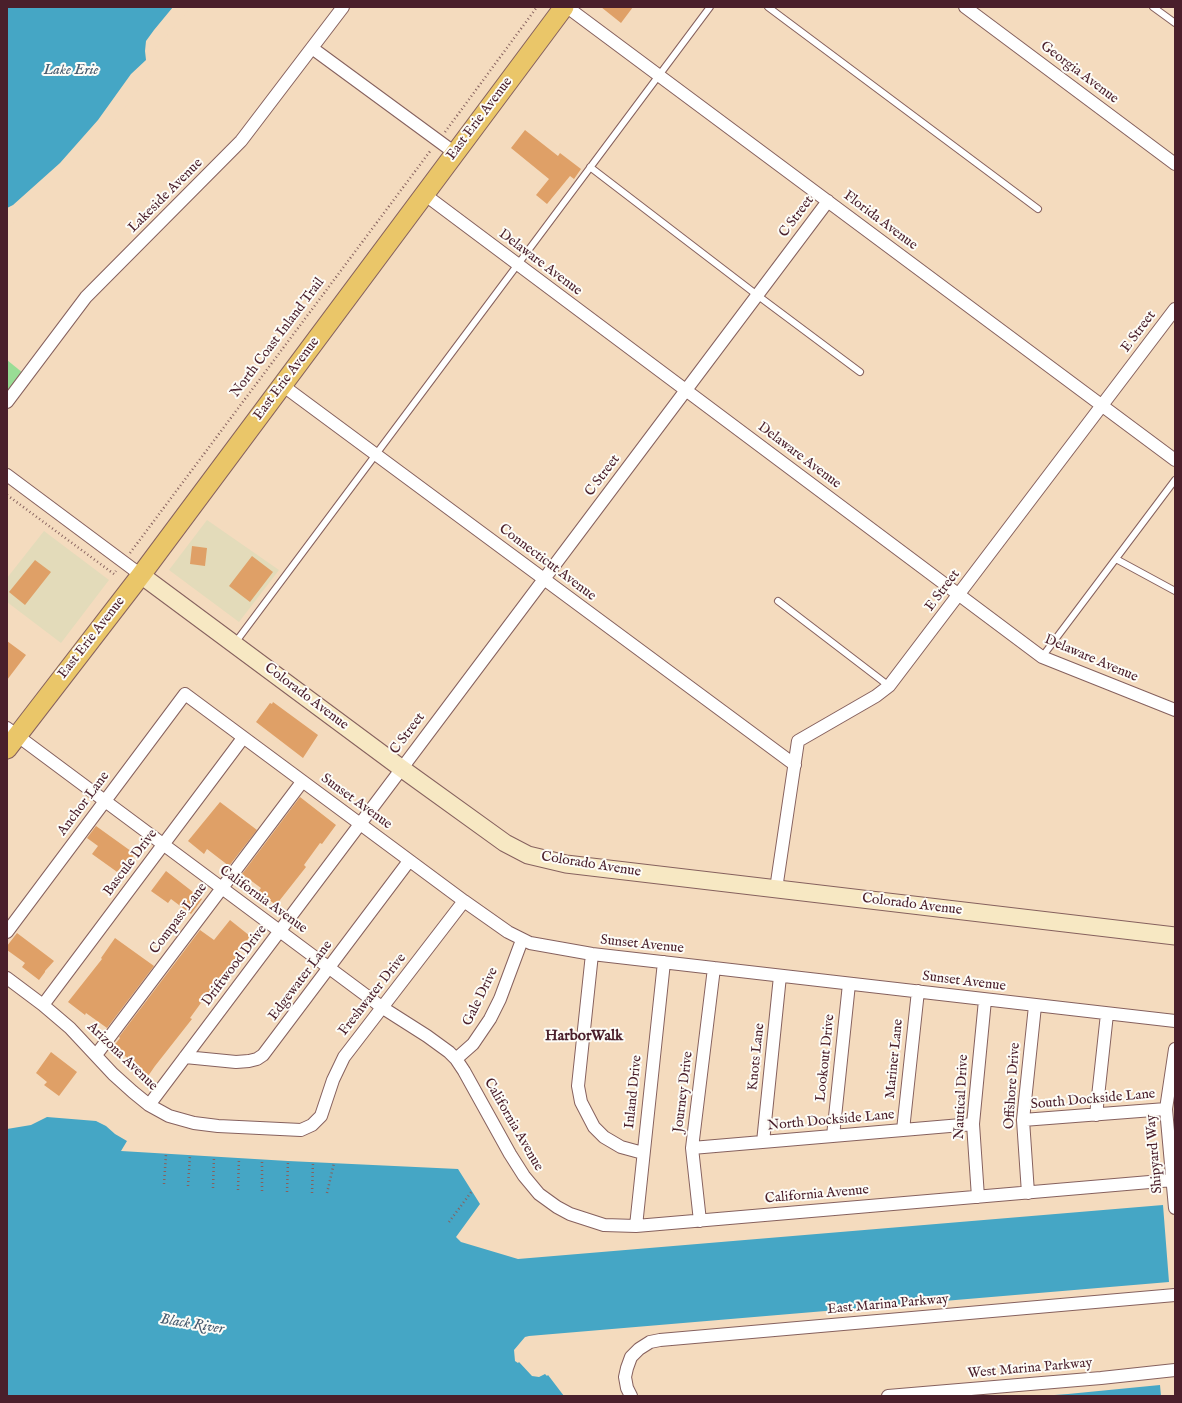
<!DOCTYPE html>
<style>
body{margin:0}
#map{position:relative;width:1182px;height:1403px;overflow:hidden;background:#f4dbbe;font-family:"IM FELL English",serif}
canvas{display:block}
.frame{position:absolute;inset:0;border:8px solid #4a1f2b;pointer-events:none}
</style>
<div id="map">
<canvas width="1182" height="1403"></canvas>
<div class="frame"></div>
</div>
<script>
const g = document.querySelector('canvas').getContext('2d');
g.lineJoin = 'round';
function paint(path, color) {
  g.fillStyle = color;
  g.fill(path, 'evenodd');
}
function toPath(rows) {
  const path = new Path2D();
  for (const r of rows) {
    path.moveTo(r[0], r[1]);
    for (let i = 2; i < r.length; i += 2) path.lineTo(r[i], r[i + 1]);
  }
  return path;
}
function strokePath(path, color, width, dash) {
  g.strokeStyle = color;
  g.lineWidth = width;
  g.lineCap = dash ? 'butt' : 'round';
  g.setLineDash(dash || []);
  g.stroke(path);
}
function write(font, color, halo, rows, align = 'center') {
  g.font = font + ' "IM FELL English",serif';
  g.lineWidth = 4;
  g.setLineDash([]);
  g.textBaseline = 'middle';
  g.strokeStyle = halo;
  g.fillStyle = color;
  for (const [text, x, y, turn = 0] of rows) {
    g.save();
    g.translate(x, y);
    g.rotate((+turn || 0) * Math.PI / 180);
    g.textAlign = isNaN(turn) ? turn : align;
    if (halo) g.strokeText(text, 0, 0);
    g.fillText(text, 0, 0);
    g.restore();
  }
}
const built = toPath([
 [207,520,279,570,239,622,169,570],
 [44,531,109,580,61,643,7,602,7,578]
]);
const green = toPath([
 [7,360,23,373,7,395]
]);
const water = toPath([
 [7,7,190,7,153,48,156,59,21,207,7,227],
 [47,1117,96,1121,106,1126,115,1134,127,1141,121,1151,288,1161,458,1169,480,1204,456,1237,461,1242,518,1259,1163,1205,1169,1282,529,1336,525,1337,514,1350,515,1361,518,1363,519,1362,532,1376,539,1377,545,1374,547,1376,548,1375,564,1396,7,1396,7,1129,31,1125],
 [1160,1385,1161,1396,1041,1396,1068,1394]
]);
const pier = toPath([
 [173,7,192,7,155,49,158,60,121,114,82,155,44,187,23,208,23,214,7,229,7,208,13,205,60,163,98,120,131,74,146,60,145,51,146,41,154,30]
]);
const building = toPath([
 [601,7,633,7,621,23],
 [525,130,558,156,560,153,581,169,574,179,570,176,547,204,536,195,549,179,511,148],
 [192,546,207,548,205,566,190,564],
 [252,556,273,572,250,602,229,586],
 [35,560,51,572,25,605,9,592],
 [7,641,26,655,7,680],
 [273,702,318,735,303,758,256,722,270,703,272,704],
 [300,797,336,825,322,844,320,843,304,865,306,867,276,905,258,892,261,888,242,874],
 [220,802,257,830,229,866,207,849,204,854,188,841],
 [96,826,135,854,120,874,92,854,98,846,87,838],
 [166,871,202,899,191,914,171,899,168,903,151,891],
 [230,920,250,936,225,974,208,997,206,996,190,1018,192,1019,155,1066,146,1079,130,1066,133,1062,113,1047,120,1038,119,1037,200,930,214,940],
 [17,933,54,961,45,971,45,972,39,980,22,967,25,963,7,950,7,946],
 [115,938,154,966,107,1028,86,1013,85,1015,68,1002,102,959,101,958],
 [51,1052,77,1072,59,1096,44,1085,47,1082,36,1073]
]);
const path = toPath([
 [445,132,537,7],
 [7,495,114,574,116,571],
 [130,553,431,150],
 [164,1184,166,1154],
 [188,1186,190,1155],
 [213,1188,214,1157],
 [238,1190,239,1158],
 [262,1191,262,1159],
 [287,1192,288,1161],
 [312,1193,313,1162],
 [327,1193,334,1163],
 [449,1222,472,1191]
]);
const lane = toPath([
 [768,7,1038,209],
 [1153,7,1175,23],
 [590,167,757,295,860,372],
 [1116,559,1175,591],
 [778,601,889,686],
 [235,643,710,7],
 [1042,657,1175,480]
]);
const street = toPath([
 [567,7,1175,460],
 [965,7,1175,164],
 [312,48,455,153],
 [424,194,1042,657,1175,710],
 [282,385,795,765],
 [7,402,86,297,241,141,343,7],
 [7,475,141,575],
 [7,728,383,1008,427,1036,449,1052,456,1059,464,1071,510,1154,524,1176,539,1194,557,1207,570,1214,604,1225,636,1226,1173,1180],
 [776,889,798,741,876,696,889,686,1175,309],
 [7,932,185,694,464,901,508,932,530,943,592,954,1175,1021],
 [592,954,578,1086,581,1102,594,1127,604,1137,621,1147,643,1153],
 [7,978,43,1005,70,1028,113,1074,133,1092,149,1105,169,1116,194,1123,218,1126,301,1130,312,1125,321,1116,333,1080,344,1057,464,901],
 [43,1005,243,738],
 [1175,1049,1166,1109,1175,1208],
 [96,1055,302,782],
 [185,1057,236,1062,249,1061,257,1059,263,1055,409,861],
 [456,1059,473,1044,490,1019,500,999,522,940],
 [149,1105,828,201],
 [1096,1115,1107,1014],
 [1023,1120,1166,1109],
 [903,1130,918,991],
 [833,1136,849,984],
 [763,1142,780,976],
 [692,1148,973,1124],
 [1028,1193,1023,1120,1035,1006],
 [978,1197,973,1124,985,1000],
 [700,1221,692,1148,714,968],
 [636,1226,664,962],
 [631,1396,627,1388,625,1377,627,1368,631,1357,639,1349,650,1342,660,1340,1175,1295],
 [888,1396,1101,1378,1175,1370]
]);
const secondary = toPath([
 [141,575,401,768,505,843,528,855,566,864,1175,936]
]);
const primary = toPath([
 [7,749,141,575,564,7]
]);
const streetNames = [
 ["Georgia Avenue",1079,73,37],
 ["East Erie Avenue",480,119,-53],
 ["Lakeside Avenue",166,196,-45],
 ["C Street",797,217,-53],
 ["Florida Avenue",880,221,37],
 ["Delaware Avenue",540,263,37],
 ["E Street",1139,332,-53],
 ["North Coast Inland Trail",278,338,-53],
 ["East Erie Avenue",287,379,-53],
 ["Delaware Avenue",799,456,37],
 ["C Street",603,476,-53],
 ["Connecticut Avenue",547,563,37],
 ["E Street",943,591,-53],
 ["East Erie Avenue",92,638,-52],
 ["Delaware Avenue",1091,659,23],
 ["Colorado Avenue",306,697,37],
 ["C Street",408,734,-53],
 ["Sunset Avenue",356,802,36],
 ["Anchor Lane",84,804,-53],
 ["Bascule Drive",131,863,-53],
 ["Colorado Avenue",591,865,9],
 ["California Avenue",263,900,36],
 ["Colorado Avenue",912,905,7],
 ["Compass Lane",179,919,-53],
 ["Sunset Avenue",642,945,6],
 ["Driftwood Drive",235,966,-53],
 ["Edgewater Lane",301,981,-53],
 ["Sunset Avenue",964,982,7],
 ["Freshwater Drive",373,995,-52],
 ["Gale Drive",481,997,-64],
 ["Arizona Avenue",122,1057,44],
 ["Knots Lane",757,1057,-84],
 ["Lookout Drive",826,1058,-84],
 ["Mariner Lane",895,1059,-84],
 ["Offshore Drive",1013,1086,-86],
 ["Inland Drive",634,1092,-84],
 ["Journey Drive",684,1092,-83],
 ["Nautical Drive",962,1097,-87],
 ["South Dockside Lane",1093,1100,-5],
 ["North Dockside Lane",831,1121,-5],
 ["California Avenue",513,1125,60],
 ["Shipyard Way",1155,1154,-95],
 ["California Avenue",817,1195,-5],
 ["East Marina Parkway",888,1305,-5],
 ["West Marina Parkway",1030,1369,-5]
];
const waterNames = [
 ["Lake Erie",71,71],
 ["Black River",192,1325,9]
];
const neighbourhoodNames = [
 ["HarborWalk",584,1037]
];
paint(built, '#e3dbba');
paint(green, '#99dd95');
paint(water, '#45a6c5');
paint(pier, '#f4dbbe');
paint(building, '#dfa067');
strokePath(lane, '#86615e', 8);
strokePath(street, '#86615e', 14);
strokePath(secondary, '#86615e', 19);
strokePath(primary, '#86615e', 21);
strokePath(path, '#86615e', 2.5, [1, 3]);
strokePath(lane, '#fff', 6);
strokePath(street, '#fff', 12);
strokePath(secondary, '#f7e8c3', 17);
strokePath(primary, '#eac669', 19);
write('14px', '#4a1f2b', '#fdfcf7', streetNames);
write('italic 15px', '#485c70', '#fdfcf7', waterNames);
write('bold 15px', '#4a1f2b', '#fdfcf7', neighbourhoodNames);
</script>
